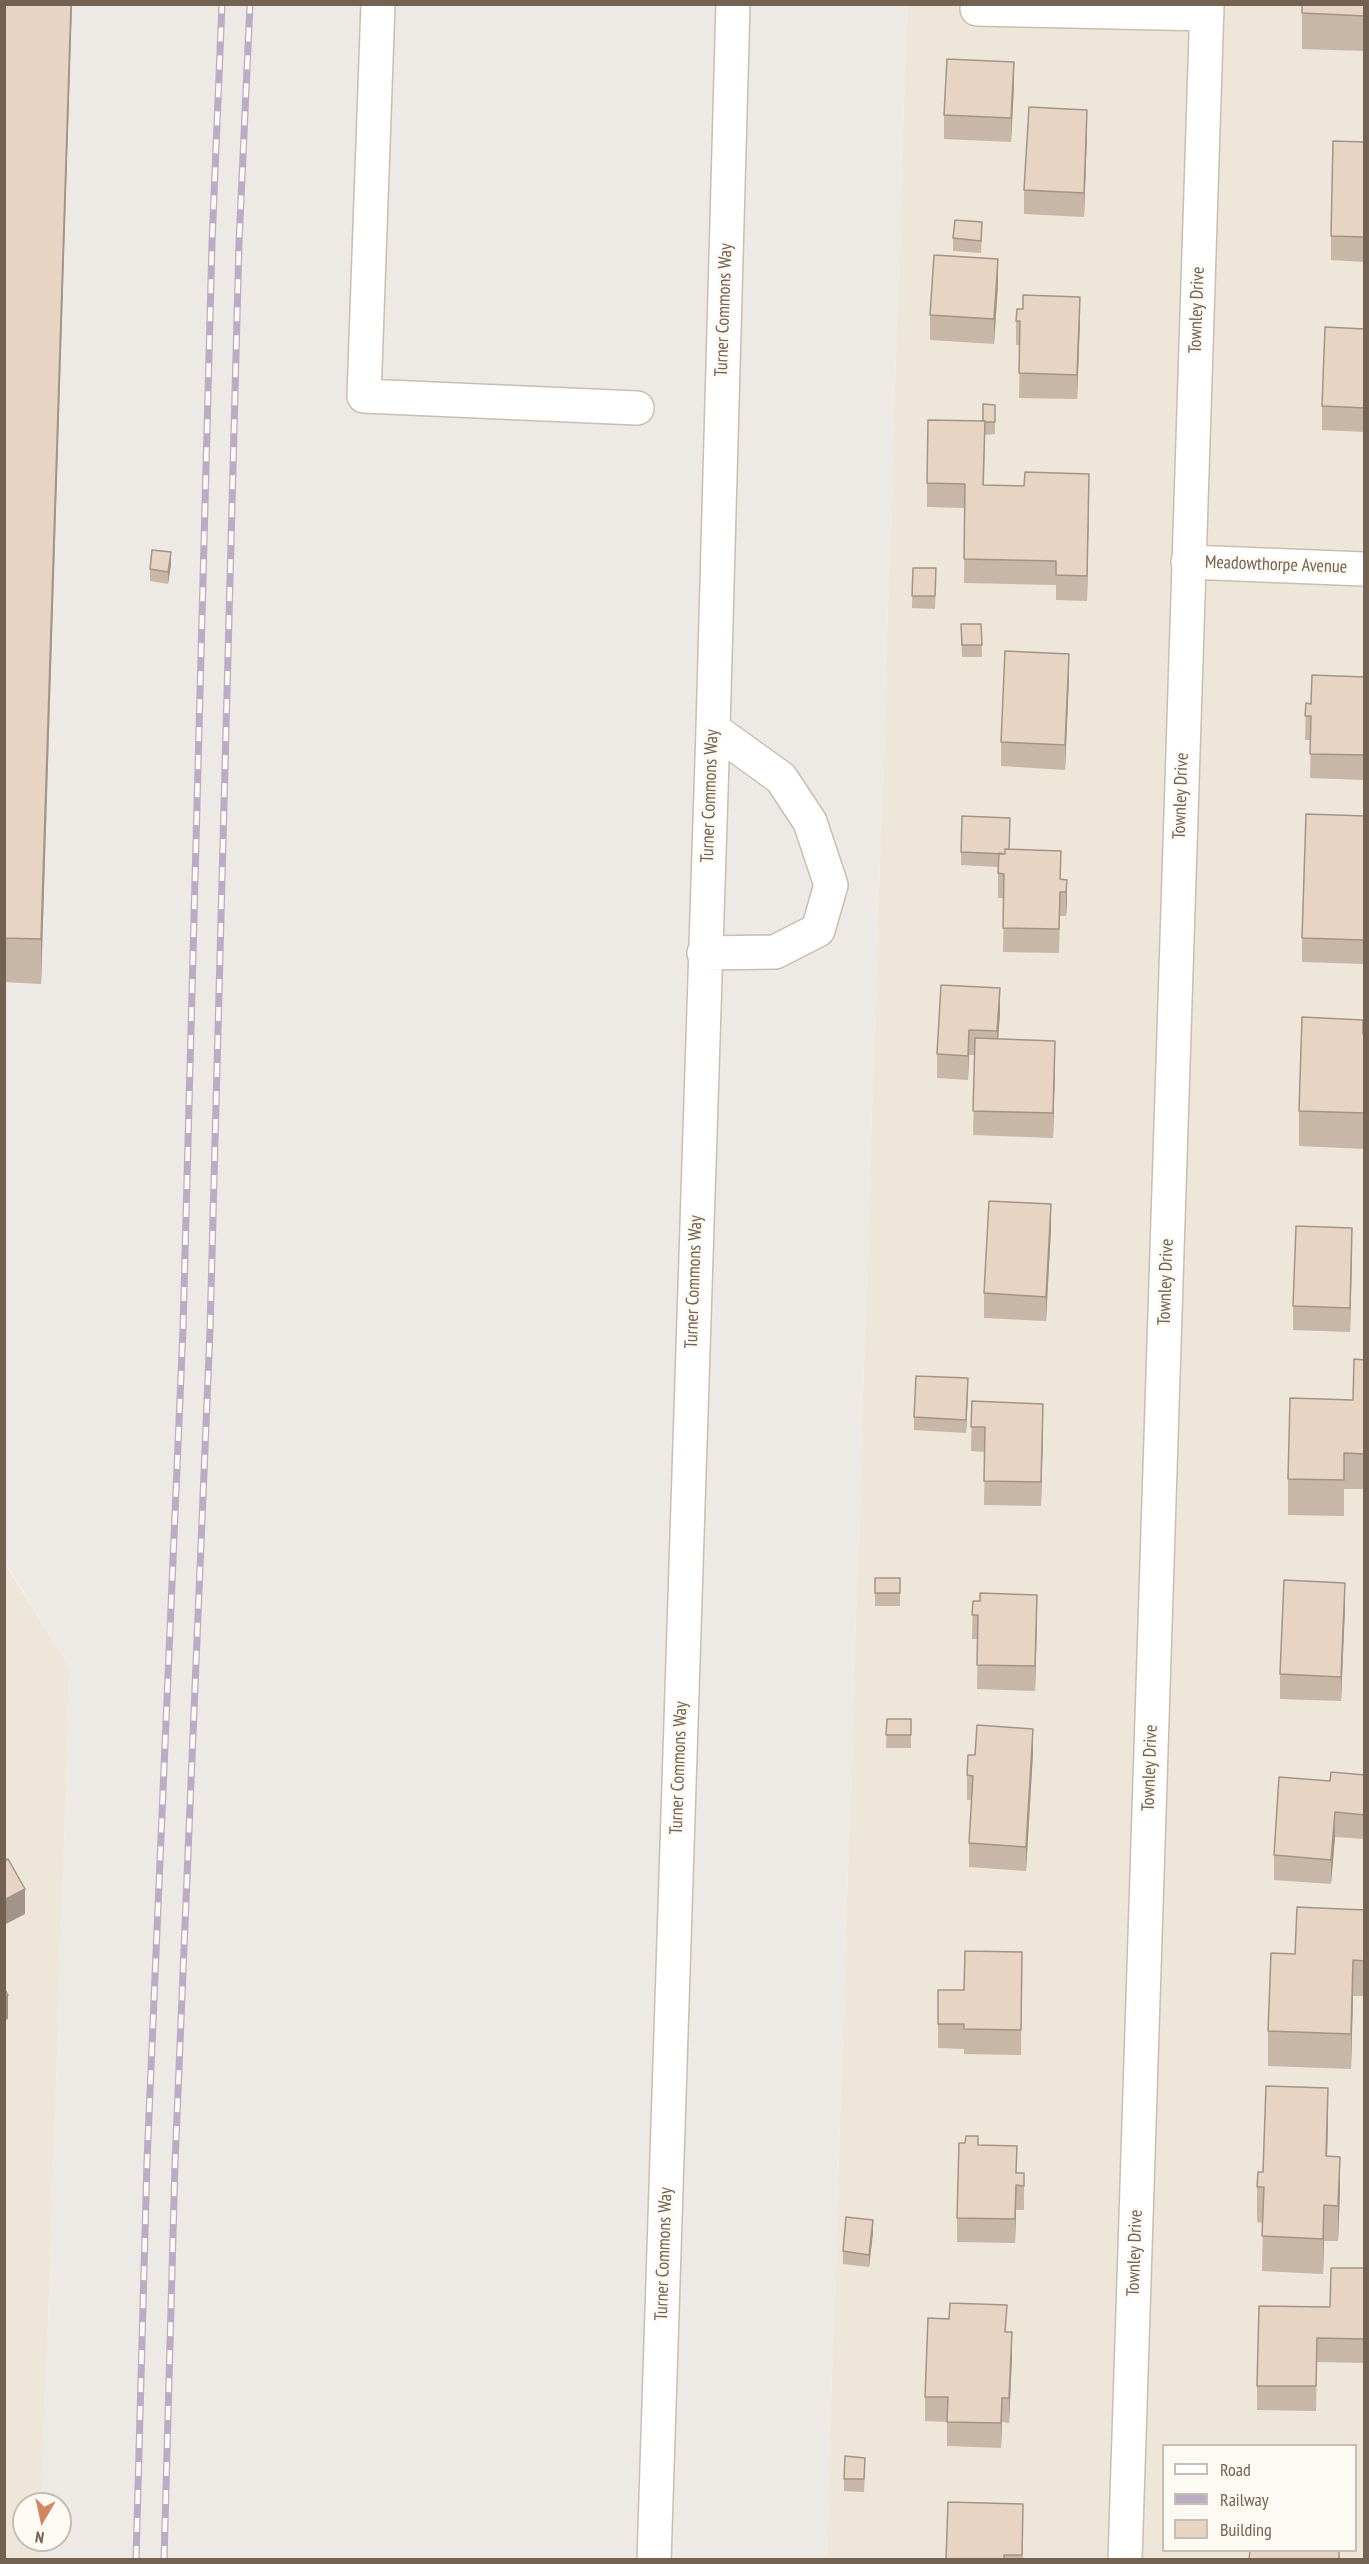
<!DOCTYPE html>
<style>
body{margin:0}
#map{position:relative;width:1369px;height:2564px;overflow:hidden;background:#fbf6ec;font-family:"PT Sans Narrow",sans-serif}
canvas{display:block}
.frame{position:absolute;inset:0;border:6px solid #736152;pointer-events:none}
.legend{position:absolute;left:1162px;top:2444px;width:195px;height:108px;box-sizing:border-box;background:#fdfaf3;border:2px solid #c6bdb3;margin:0;padding:8px 10px;list-style:none;font-size:18px;color:#736152}
.legend li{display:flex;align-items:center;gap:12px;height:30px}
.legend b{width:30px;border:2px solid #c6bdb3}
.north{position:absolute;left:12px;top:2492px;width:60px;height:60px;box-sizing:border-box;background:#fdfaf3;border:2px solid #c6bdb3;border-radius:50%;rotate:189deg;font-size:16px;font-weight:700;line-height:24px;text-align:center;color:#736152}
.north::after{content:'';display:block;margin:auto;width:21px;height:27px;background:#d58561;clip-path:polygon(50% 0,100% 100%,50% 72%,0 100%)}
</style>
<div id="map">
<canvas width="1369" height="2564"></canvas>
<div class="frame"></div>
<ul class="legend">
<li><b style="height:8px;background:#fff"></b>Road</li>
<li><b style="height:8px;background:#bbabc4"></b>Railway</li>
<li><b style="height:16px;background:#e8d4c2"></b>Building</li>
</ul>
<div class="north">N</div>
</div>
<script>
const g = document.querySelector('canvas').getContext('2d');
g.lineJoin = 'round';
function paint(path, color) {
  g.fillStyle = color;
  g.fill(path, 'evenodd');
}
function toPath(rows) {
  const path = new Path2D();
  for (const r of rows) {
    path.moveTo(r[0], r[1]);
    for (let i = 2; i < r.length; i += 2) path.lineTo(r[i], r[i + 1]);
  }
  return path;
}
function strokePath(path, color, width, dash) {
  g.strokeStyle = color;
  g.lineWidth = width;
  g.lineCap = dash ? 'butt' : 'round';
  g.setLineDash(dash || []);
  g.stroke(path);
}
function write(font, color, halo, rows, align = 'center') {
  g.font = font + ' "PT Sans Narrow",sans-serif';
  g.lineWidth = 5;
  g.setLineDash([]);
  g.textBaseline = 'middle';
  g.strokeStyle = halo;
  g.fillStyle = color;
  for (const [text, x, y, turn = 0] of rows) {
    g.save();
    g.translate(x, y);
    g.rotate((+turn || 0) * Math.PI / 180);
    g.textAlign = isNaN(turn) ? turn : align;
    if (halo) g.strokeText(text, 0, 0);
    g.fillText(text, 0, 0);
    g.restore();
  }
}
const residential = toPath([
 [907,5,1364,5,1364,2559,826,2560],
 [1164,2446,1356,2446,1356,2550,1164,2550],
 [4,1562,70,1668,42,2504,24,2504,24,2540,40,2540,40,2560,4,2559]
]);
const industrial = toPath([
 [5,5,907,5,826,2559,40,2559,40,2540,60,2540,60,2504,42,2504,70,1668,5,1562]
]);
const minor = toPath([
 [378,4,364,396,637,408],
 [977,9,1207,14],
 [1188,562,1364,569],
 [704,953,775,952,818,930,831,885,810,822,781,778,713,729],
 [654,2560,713,729,733,4],
 [1125,2560,1207,4]
]);
const rail = toPath([
 [136,2560,147,2161,183,1329,212,243,222,4],
 [164,2560,175,2163,210,1330,239,243,250,4]
]);
const wall = toPath([
 [4,4,72,4,41,984,4,982],
 [1365,4,1365,51,1302,49,1302,13],
 [1014,86,1011,142,944,139,944,115],
 [1087,134,1084,217,1024,214,1024,190],
 [1365,142,1365,262,1331,260,1331,236],
 [982,235,981,253,953,251,953,238],
 [998,284,994,344,930,340,930,315],
 [1016,321,1080,321,1077,399,1019,398,1020,345,1016,345],
 [1365,329,1365,432,1322,430,1322,406],
 [995,405,995,434,985,435,984,485,1089,498,1087,601,1056,600,1056,585,964,583,965,508,927,507,927,483,983,421],
 [171,564,168,584,150,581,150,569],
 [913,568,936,581,935,609,912,608],
 [961,624,981,624,982,657,962,657],
 [1365,677,1365,780,1310,778,1311,740,1305,740,1306,703,1311,704],
 [1069,678,1065,770,1001,766,1001,742],
 [1365,816,1364,964,1302,962,1302,938],
 [1010,849,1061,879,1067,880,1066,916,1060,916,1059,953,1003,952,1004,898,998,898,998,867,961,865,961,852],
 [941,985,1000,1013,998,1039,1055,1065,1053,1138,973,1135,975,1055,969,1055,968,1080,937,1078,937,1054],
 [1363,1034,1365,1034,1365,1149,1299,1146,1299,1111],
 [1051,1229,1046,1321,984,1318,984,1293],
 [1352,1252,1350,1332,1293,1330,1293,1306],
 [1365,1360,1365,1489,1344,1489,1344,1516,1288,1515,1288,1479,1353,1400],
 [968,1391,966,1433,914,1430,914,1417],
 [972,1401,1043,1428,1041,1506,984,1505,985,1452,971,1451],
 [875,1578,900,1578,900,1606,875,1606],
 [973,1601,1037,1619,1035,1691,977,1689,978,1639,972,1639],
 [1345,1607,1341,1701,1280,1699,1280,1674],
 [887,1719,911,1719,911,1748,886,1748],
 [1033,1753,1026,1871,969,1867,969,1843,972,1800,967,1800,967,1775],
 [1365,1775,1365,1839,1335,1837,1331,1884,1274,1880,1274,1855,1330,1781],
 [1365,1910,1365,1996,1353,1996,1351,2069,1268,2066,1268,2031,1295,1954],
 [1022,1952,1021,2055,964,2054,964,2049,938,2048,938,1990,964,1990],
 [1328,2123,1327,2156,1340,2192,1338,2241,1324,2241,1323,2274,1262,2271,1263,2223,1257,2222,1257,2187,1263,2172],
 [978,2145,1017,2173,1024,2173,1024,2210,1016,2210,1015,2243,957,2242,957,2218],
 [873,2233,869,2267,843,2264,843,2251],
 [1365,2268,1365,2363,1317,2362,1316,2411,1257,2410,1257,2386],
 [1006,2332,1012,2357,1009,2423,1002,2422,1001,2448,947,2446,947,2422,925,2421,925,2397],
 [865,2470,864,2492,844,2491,844,2479],
 [1023,2528,1023,2559,946,2559]
]);
const shadedWall = toPath([
 [71,4,72,4,41,984,41,939],
 [1014,62,1014,86,1011,142,1011,118],
 [1087,110,1087,134,1084,217,1084,193],
 [998,259,998,284,994,344,994,319],
 [1080,297,1080,321,1077,399,1077,375],
 [1089,474,1089,498,1087,601,1087,576],
 [171,552,171,564,168,584,168,572],
 [1069,654,1069,678,1065,770,1065,745],
 [1067,880,1067,904,1066,916,1066,892],
 [1000,988,1000,1013,997,1056,997,1031],
 [969,1030,969,1055,968,1080,968,1056],
 [1055,1041,1055,1065,1053,1138,1053,1113],
 [1051,1204,1051,1229,1046,1321,1046,1297],
 [1352,1228,1352,1252,1350,1332,1350,1308],
 [968,1378,968,1391,966,1433,966,1420],
 [1043,1404,1043,1428,1041,1506,1041,1482],
 [1345,1583,1345,1607,1341,1701,1341,1677],
 [1037,1595,1037,1619,1035,1691,1035,1666],
 [1033,1729,1033,1753,1026,1871,1026,1847],
 [1335,1812,1335,1837,1331,1884,1331,1860],
 [25,1889,25,1914,4,1925,4,1900],
 [1353,1960,1353,1996,1351,2069,1351,2034],
 [8,1995,8,2019,4,2021,4,1996],
 [1328,2088,1328,2123,1326,2191,1326,2156],
 [1340,2157,1340,2192,1338,2241,1338,2206],
 [1016,2185,1016,2210,1015,2243,1015,2219],
 [1324,2205,1324,2241,1323,2274,1323,2239],
 [873,2220,873,2233,869,2267,869,2255],
 [1012,2332,1012,2357,1009,2423,1009,2398],
 [1002,2398,1002,2422,1001,2448,1001,2423]
]);
const building = toPath([
 [4,4,71,4,41,939,4,938,4,4],
 [1302,4,1365,4,1365,16,1302,13,1302,4],
 [947,59,1014,62,1011,118,944,115,947,59],
 [1029,107,1087,110,1084,193,1024,190,1029,107],
 [1333,141,1365,142,1365,237,1331,236,1333,141],
 [955,220,982,222,981,241,953,238,955,220],
 [934,255,998,259,994,319,930,315,934,255],
 [1023,295,1080,297,1077,375,1019,373,1020,321,1016,321,1017,309,1023,309,1023,295],
 [1325,327,1365,329,1365,408,1322,406,1325,327],
 [983,404,995,405,995,422,985,422,985,421,983,421,983,404],
 [928,420,985,421,983,485,1024,486,1025,472,1089,474,1087,576,1056,575,1056,561,964,559,965,484,927,483,928,420],
 [152,550,171,552,168,572,150,569,152,550],
 [913,568,936,568,935,596,912,596,913,568],
 [961,624,981,624,982,645,962,645,961,624],
 [1005,651,1069,654,1065,745,1001,742,1005,651],
 [1312,675,1365,677,1365,755,1310,754,1311,716,1305,716,1306,703,1311,704,1312,675],
 [1306,814,1365,816,1364,940,1302,938,1306,814],
 [962,816,1010,818,1009,849,1005,849,1005,854,961,852,962,816],
 [1005,849,1061,851,1060,879,1067,880,1066,892,1060,892,1059,929,1003,928,1004,874,998,873,999,853,1005,854,1005,849],
 [941,985,1000,988,997,1031,969,1030,968,1056,937,1054,941,985],
 [1302,1017,1363,1020,1363,1034,1365,1034,1365,1113,1299,1111,1302,1017],
 [975,1038,1055,1041,1053,1113,973,1111,975,1038],
 [989,1201,1051,1204,1046,1297,984,1293,989,1201],
 [1296,1226,1352,1228,1350,1308,1293,1306,1296,1226],
 [1354,1359,1365,1360,1365,1454,1344,1453,1344,1480,1288,1479,1290,1398,1353,1400,1354,1359],
 [916,1376,968,1378,966,1420,914,1417,916,1376],
 [972,1401,1043,1404,1041,1482,984,1481,985,1427,971,1427,972,1401],
 [875,1578,900,1578,900,1593,875,1593,875,1578],
 [1284,1580,1345,1583,1341,1677,1280,1674,1284,1580],
 [980,1593,1037,1595,1035,1666,977,1665,978,1615,972,1615,973,1601,980,1601,980,1593],
 [887,1719,911,1719,911,1735,886,1735,887,1719],
 [977,1725,1033,1729,1026,1847,969,1843,973,1776,967,1775,968,1755,975,1755,977,1725],
 [1331,1772,1365,1775,1365,1815,1335,1812,1331,1860,1274,1855,1279,1777,1330,1781,1331,1772],
 [8,1859,25,1889,4,1900,4,1861,8,1859],
 [1297,1907,1365,1910,1365,1961,1353,1960,1351,2034,1268,2031,1271,1953,1295,1954,1297,1907],
 [965,1951,1022,1952,1021,2030,964,2029,964,2024,938,2024,938,1990,964,1990,965,1951],
 [4,1988,8,1995,4,1996,4,1988],
 [1266,2086,1328,2088,1326,2156,1340,2157,1338,2206,1324,2205,1323,2239,1262,2236,1264,2187,1257,2187,1258,2172,1263,2172,1266,2086],
 [966,2136,978,2136,978,2145,1017,2146,1016,2173,1024,2173,1024,2186,1016,2185,1015,2219,957,2218,959,2143,965,2143,966,2136],
 [846,2217,873,2220,869,2255,843,2251,846,2217],
 [1331,2268,1365,2268,1365,2339,1317,2338,1316,2386,1257,2386,1259,2306,1330,2307,1331,2268],
 [950,2303,1007,2305,1005,2332,1012,2332,1009,2398,1002,2398,1001,2423,947,2422,948,2397,925,2397,928,2318,949,2319,950,2303],
 [845,2456,865,2458,864,2479,844,2479,845,2456],
 [948,2502,1023,2504,1022,2555,1004,2555,1004,2559,946,2559,948,2502],
 [1250,2550,1339,2550,1339,2559,1249,2559,1250,2550]
]);
const streetNames = [
 ["Turner Commons Way",724,310,-88],
 ["Townley Drive",1197,310,-88],
 ["Meadowthorpe Avenue",1276,565,2],
 ["Turner Commons Way",710,796,-88],
 ["Townley Drive",1181,796,-88],
 ["Turner Commons Way",694,1282,-88],
 ["Townley Drive",1166,1282,-88],
 ["Turner Commons Way",679,1768,-88],
 ["Townley Drive",1150,1768,-88],
 ["Townley Drive",1135,2253,-88],
 ["Turner Commons Way",664,2254,-88]
];
paint(residential, '#eee6d9');
paint(industrial, '#ede9e4');
strokePath(minor, '#c9beb0', 36);
strokePath(minor, '#fff', 33);
strokePath(rail, '#bbabc4', 7);
strokePath(rail, '#fdfaf3', 4.5, [14]);
paint(wall, '#c8b6a7');
paint(shadedWall, '#a29488');
paint(building, '#e8d4c2');
strokePath(building, '#a29488', 1.5);
write('18px', '#736152', '#fdfaf3', streetNames);
</script>
